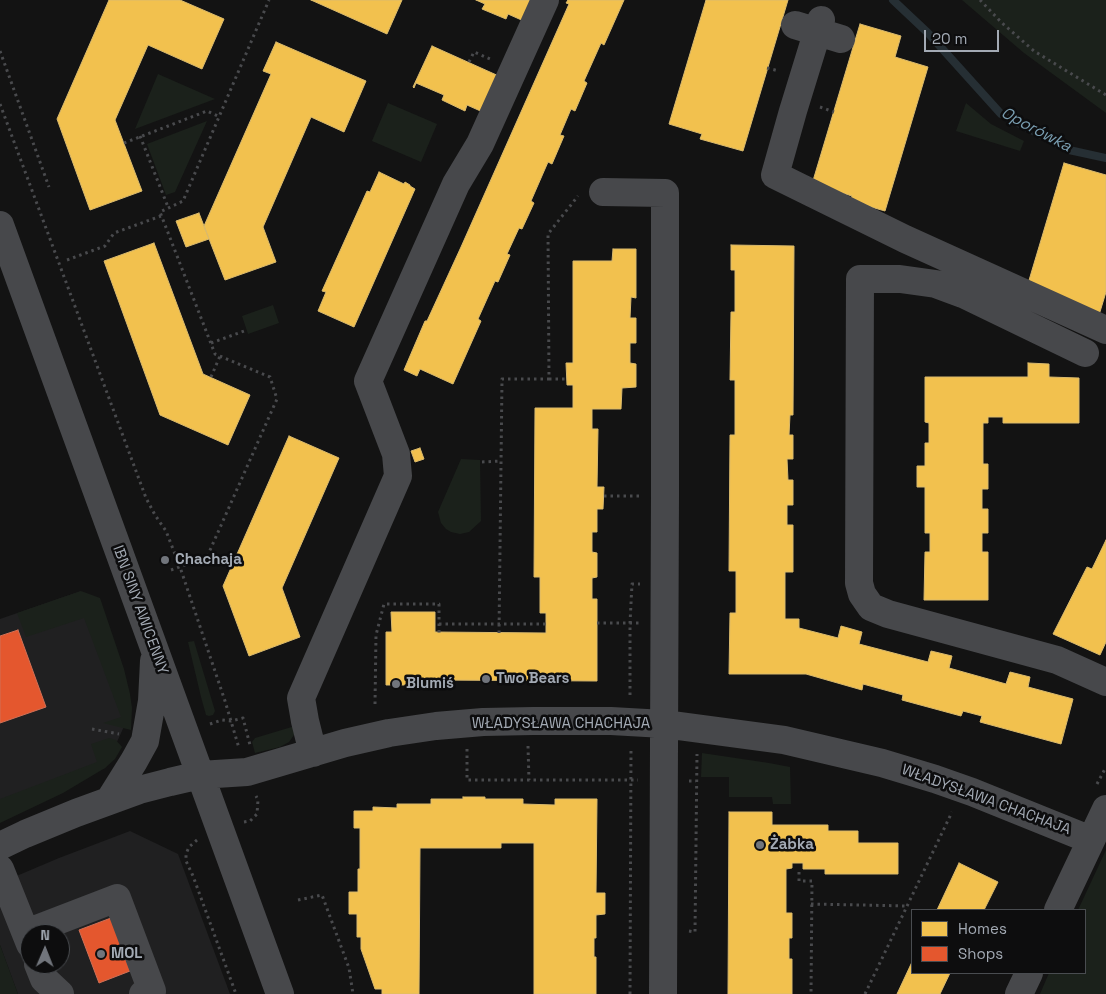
<!DOCTYPE html>
<meta charset="utf-8">
<style>
body{margin:0}
#map{position:relative;width:1106px;height:994px;overflow:hidden;background:#131313;font-family:"Space Grotesk",sans-serif}
canvas{display:block}
.legend{position:absolute;left:911px;top:909px;width:175px;height:65px;box-sizing:border-box;background:#0d0d0e;border:1px solid #494c50;margin:0;padding:6px 9px;list-style:none;font-size:15px;color:#a3aab4}
.legend li{display:flex;align-items:center;gap:10px;height:25px}
.legend b{width:25px;border:1px solid #494c50}
.north{position:absolute;left:20px;top:924px;width:50px;height:50px;box-sizing:border-box;background:#0d0d0e;border:1px solid #494c50;border-radius:50%;rotate:1deg;font-size:14px;font-weight:700;line-height:20px;text-align:center;color:#a3aab4}
.north::after{content:'';display:block;margin:auto;width:18px;height:22px;background:#71757c;clip-path:polygon(50% 0,100% 100%,50% 72%,0 100%)}
.scale{position:absolute;left:924px;top:30px;width:75px;height:22px;box-sizing:border-box;border:2px solid #a3aab4;border-top:0;padding-left:6px;font-size:15px;line-height:18px;white-space:nowrap;color:#a3aab4;-webkit-text-stroke:4px #0d0d0e;paint-order:stroke}
</style>
<div id="map">
<canvas width="1106" height="994"></canvas>
<ul class="legend">
<li><b style="height:14px;background:#f2c14e"></b>Homes</li>
<li><b style="height:14px;background:#e4572e"></b>Shops</li>
</ul>
<div class="north">N</div>
<div class="scale">20 m</div>
</div>
<script>
const g = document.querySelector('canvas').getContext('2d');
g.lineJoin = 'round';
function paint(path, color) {
  g.fillStyle = color;
  g.fill(path, 'evenodd');
}
function toPath(rows) {
  const path = new Path2D();
  for (const r of rows) {
    path.moveTo(r[0], r[1]);
    for (let i = 2; i < r.length; i += 2) path.lineTo(r[i], r[i + 1]);
  }
  return path;
}
function strokePath(path, color, width, dash) {
  g.strokeStyle = color;
  g.lineWidth = width;
  g.lineCap = dash ? 'butt' : 'round';
  g.setLineDash(dash || []);
  g.stroke(path);
}
function write(font, color, halo, rows, align = 'center') {
  g.font = font + ' "Space Grotesk",sans-serif';
  g.lineWidth = 5;
  g.setLineDash([]);
  g.textBaseline = 'middle';
  g.strokeStyle = halo;
  g.fillStyle = color;
  for (const [text, x, y, turn = 0] of rows) {
    g.save();
    g.translate(x, y);
    g.rotate((+turn || 0) * Math.PI / 180);
    g.textAlign = isNaN(turn) ? turn : align;
    if (halo) g.strokeText(text, 0, 0);
    g.fillText(text, 0, 0);
    g.restore();
  }
}
const built = toPath([
 [81,591,127,720,105,768,0,809,0,619],
 [130,831,178,854,230,994,18,994,0,945,0,883,59,858],
 [30,934,60,934,60,964,30,964]
]);
const green = toPath([
 [962,0,1106,0,1106,113,1024,53],
 [158,74,215,99,135,129],
 [388,103,437,124,421,162,372,141],
 [966,103,991,124,1024,141,1020,151,956,131],
 [207,121,175,192,166,195,147,144],
 [273,305,279,323,248,334,242,316],
 [461,459,480,460,481,521,469,532,460,534,451,532,446,529,441,523,438,512],
 [81,591,100,598,124,669,130,694,132,708,131,730,103,723,121,717,84,618,26,637,17,613],
 [194,641,215,711,213,715,209,716,206,715,201,697,188,642],
 [295,726,294,735,289,742,280,747,255,753,252,742,255,738],
 [109,738,116,740,122,747,115,759,105,768,63,793,0,823,0,799,97,762,91,744],
 [702,753,769,763,790,767,791,804,773,804,772,797,729,797,729,777,701,777],
 [1106,850,1106,994,1040,994,1049,973,1085,973,1085,910,1078,910],
 [0,945,18,994,0,994]
]);
const homes = toPath([
 [109,0,180,0,224,19,202,69,148,45,115,120,142,191,90,210,57,119,109,0],
 [311,0,402,0,387,34,311,0],
 [476,0,535,0,526,22,508,14,506,19,482,9,485,4,476,0],
 [568,0,624,0,604,45,601,43,584,81,587,83,575,111,571,109,560,135,564,136,552,164,548,162,531,201,534,203,522,229,519,228,507,254,510,255,498,282,495,281,478,319,481,321,453,384,420,369,417,376,404,370,425,321,427,321,461,247,569,4,566,3,568,0],
 [706,0,788,0,743,151,700,139,702,134,669,124,706,0],
 [860,24,901,36,895,57,928,67,885,211,850,201,852,196,812,184,860,24],
 [276,42,366,81,344,132,311,117,263,227,276,262,225,280,204,226,271,74,263,71,276,42],
 [432,46,501,77,485,113,467,105,465,111,442,100,444,95,416,83,414,88,413,87,432,46],
 [1064,163,1106,175,1106,292,1099,315,1027,287,1064,163],
 [379,172,404,184,405,182,410,185,410,186,415,189,354,327,318,311,326,292,322,291,367,191,370,192,379,172],
 [199,213,209,239,186,247,176,221,199,213],
 [154,243,203,374,250,395,228,445,160,415,104,261,154,243],
 [731,245,794,246,793,415,790,415,789,435,793,435,793,459,787,459,788,480,793,480,793,505,787,505,787,525,793,525,793,572,785,572,785,619,799,619,799,628,838,638,841,626,862,632,859,644,928,662,931,651,952,656,949,668,1006,684,1010,672,1030,677,1028,687,1073,699,1061,744,980,722,982,716,963,711,961,716,902,700,903,695,863,684,862,690,806,674,729,674,730,613,736,613,736,571,729,571,730,435,735,435,735,380,730,380,731,312,735,312,735,270,731,270,731,245],
 [613,249,636,249,636,298,631,297,630,318,636,318,636,343,630,343,630,363,636,364,636,387,622,388,621,409,592,409,592,429,598,429,597,487,604,487,603,509,597,509,597,532,592,532,592,552,597,553,597,577,592,578,592,599,597,599,597,681,435,680,435,685,386,685,386,632,392,632,391,612,435,612,435,632,546,633,546,613,540,613,540,577,534,577,535,408,573,408,573,385,567,385,566,363,573,363,573,261,612,261,613,249],
 [1028,363,1049,364,1049,377,1079,378,1079,423,1003,423,1003,417,988,417,988,423,983,423,983,464,988,464,988,489,982,489,982,509,988,509,988,533,982,533,982,552,988,552,988,600,924,600,925,552,930,552,930,533,925,533,925,487,917,487,917,466,925,466,925,443,929,443,929,423,925,422,925,377,1028,377,1028,363],
 [289,436,339,458,282,588,300,637,249,656,223,586,289,436],
 [420,448,424,459,415,462,411,451,420,448],
 [1106,540,1106,642,1100,655,1053,634,1087,567,1092,569,1106,540],
 [463,797,485,797,485,799,523,799,523,804,555,805,555,799,597,799,596,893,605,893,605,914,596,915,596,938,594,938,594,957,596,957,596,994,534,994,534,843,501,843,501,848,420,848,419,994,382,994,382,989,375,989,361,949,361,937,357,937,357,914,349,914,349,892,358,892,358,869,360,869,360,828,354,828,354,811,373,811,373,807,397,808,397,804,431,804,431,799,463,799,463,797],
 [729,812,772,812,772,825,828,825,828,831,858,831,858,843,898,843,898,874,825,874,825,869,803,869,803,863,792,863,792,868,786,869,786,913,792,913,792,938,789,938,789,959,792,959,792,994,728,994,729,812],
 [959,863,998,882,984,910,937,910,959,863],
 [912,962,912,973,950,973,940,994,897,994,912,962]
]);
const shops = toPath([
 [18,630,46,707,0,723,0,636,18,630],
 [111,918,130,971,99,983,79,930,111,918]
]);
const stream = toPath([
 [893,0,928,33,1001,114,1069,150,1106,158]
]);
const path = toPath([
 [980,0,1002,23,1034,51,1106,95],
 [0,51,49,187],
 [469,62,474,52,490,59],
 [767,68,779,71],
 [0,104,146,498,155,515,166,531,180,567,225,701,239,748],
 [820,107,834,112],
 [140,136,168,207],
 [124,143,207,111,218,116],
 [67,260,105,246,114,233,161,216],
 [211,343,247,330],
 [211,377,220,356],
 [549,379,566,379],
 [482,462,501,461],
 [604,496,641,496],
 [207,557,232,567],
 [171,570,207,557,277,399,270,377,215,354,160,212,183,201,269,0],
 [597,623,639,623],
 [439,624,546,624],
 [499,633,502,379,549,379,548,234,578,196],
 [630,695,630,623,632,584,640,584],
 [375,704,376,635,384,604,439,604,439,633],
 [210,724,222,720,231,721,243,718,250,745],
 [92,729,119,734],
 [528,746,529,780],
 [467,749,467,780,638,780],
 [689,781,696,781],
 [1097,784,1106,767],
 [244,822,250,821,257,814,258,800,256,796],
 [197,840,189,847,186,854,186,861,193,876,236,994],
 [799,872,799,881,812,881,811,994],
 [298,900,322,895,349,968,353,994],
 [811,904,908,906],
 [689,931,695,932,697,754],
 [630,994,631,748],
 [865,994,952,812]
]);
const minor = toPath([
 [821,20,793,111,775,175,905,239,1106,330],
 [795,25,841,39],
 [603,192,665,193,665,496,663,994],
 [0,225,280,994],
 [1085,353,963,294,936,284,900,279,860,279,859,583,862,594,871,607,888,614,1057,660,1106,682],
 [313,753,305,721,301,698,398,476,396,454,368,381,456,184,480,144,545,0],
 [109,801,134,761,145,741,152,701,154,661],
 [0,846,25,834,76,813,139,790,170,782,200,775,247,772,345,743,389,733,436,726,483,722,533,721,611,721,664,724,784,740,882,763,935,779,972,792,1091,840],
 [0,869,30,944],
 [1058,910,1106,809],
 [26,933,117,898,152,991,143,994],
 [38,964,44,979,60,994],
 [1019,994,1029,973]
]);
const markers = [
 [165,560,5,"#71757c"],
 [486,679,5,"#71757c"],
 [396,684,5,"#71757c"],
 [760,845,5,"#71757c"],
 [101,954,5,"#71757c"]
];
const poiNames = [
 ["Chachaja",175,560],
 ["Two Bears",496,679],
 ["Blumiś",406,684],
 ["Żabka",770,845],
 ["MOL",111,954]
];
const streetNames = [
 ["IBN SINY AWICENNY",140,610,70],
 ["WŁADYSŁAWA CHACHAJA",561,724],
 ["WŁADYSŁAWA CHACHAJA",986,800,20]
];
const waterNames = [
 ["Oporówka",1036,130,28]
];
paint(built, '#202021');
paint(green, '#1b211b');
paint(homes, '#f2c14e');
strokePath(homes, '#daba6d', 1);
paint(shops, '#e4572e');
strokePath(shops, '#d07056', 1);
strokePath(stream, '#262f34', 8);
strokePath(path, '#494a4d', 3, [2.5, 4]);
strokePath(minor, '#47484b', 28);
for (const [x, y, r, color] of markers) {
  const dot = new Path2D();
  dot.arc(x, y, r, 0, 2 * Math.PI);
  g.fillStyle = color;
  g.fill(dot);
  strokePath(dot, '#0d0d0e', 2);
}
write('bold 15px', '#a3aab4', '#0d0d0e', poiNames, 'left');
write('15px', '#a3aab4', '#0d0d0e', streetNames);
write('italic 16px', '#799db0', '#0d0d0e', waterNames);
</script>
